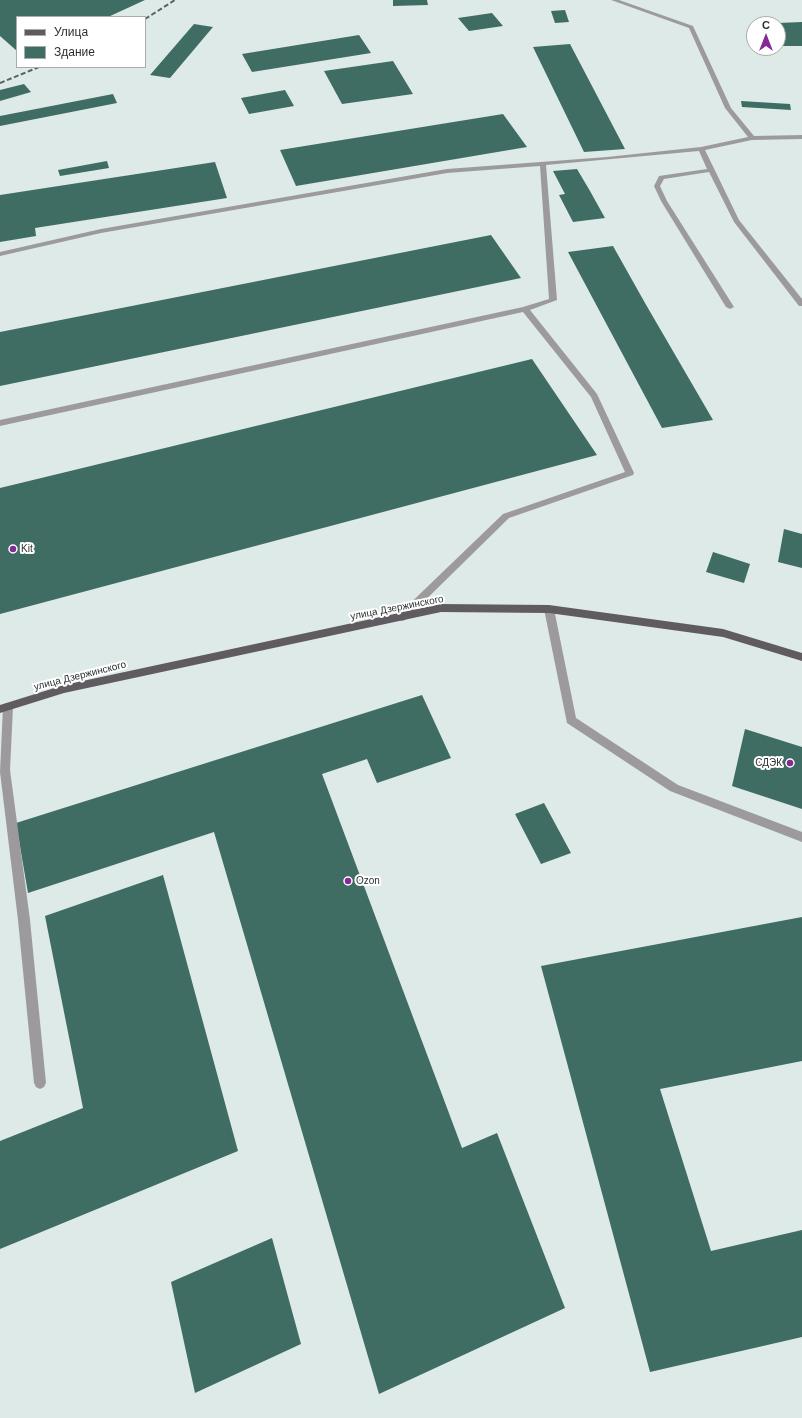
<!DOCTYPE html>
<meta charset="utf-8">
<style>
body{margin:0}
#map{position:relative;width:802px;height:1418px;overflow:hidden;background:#ddeae7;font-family:Helvetica,sans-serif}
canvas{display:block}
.legend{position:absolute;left:16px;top:16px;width:130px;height:52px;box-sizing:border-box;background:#fff;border:1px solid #aaacab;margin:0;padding:5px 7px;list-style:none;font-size:12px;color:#2a2f2e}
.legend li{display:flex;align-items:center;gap:8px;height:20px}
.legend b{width:20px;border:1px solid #aaacab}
.north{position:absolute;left:746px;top:16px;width:40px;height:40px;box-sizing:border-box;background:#fff;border:1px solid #aaacab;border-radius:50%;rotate:0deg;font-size:11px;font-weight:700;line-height:16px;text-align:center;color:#2a2f2e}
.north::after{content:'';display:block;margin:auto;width:14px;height:18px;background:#842a97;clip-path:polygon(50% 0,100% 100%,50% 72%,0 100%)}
</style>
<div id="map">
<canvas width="802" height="1418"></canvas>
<ul class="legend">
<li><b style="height:5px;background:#605b61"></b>Улица</li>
<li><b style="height:11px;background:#3f6c63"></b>Здание</li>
</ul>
<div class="north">С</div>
</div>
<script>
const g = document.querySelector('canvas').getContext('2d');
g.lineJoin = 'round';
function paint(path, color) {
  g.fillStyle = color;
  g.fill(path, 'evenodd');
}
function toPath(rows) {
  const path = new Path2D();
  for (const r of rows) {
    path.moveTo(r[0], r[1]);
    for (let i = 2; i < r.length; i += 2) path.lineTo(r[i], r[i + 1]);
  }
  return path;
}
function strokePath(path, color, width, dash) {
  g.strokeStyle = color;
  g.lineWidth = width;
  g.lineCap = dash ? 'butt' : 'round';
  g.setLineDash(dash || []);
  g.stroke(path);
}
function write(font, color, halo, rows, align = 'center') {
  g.font = font + ' Helvetica,sans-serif';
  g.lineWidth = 4;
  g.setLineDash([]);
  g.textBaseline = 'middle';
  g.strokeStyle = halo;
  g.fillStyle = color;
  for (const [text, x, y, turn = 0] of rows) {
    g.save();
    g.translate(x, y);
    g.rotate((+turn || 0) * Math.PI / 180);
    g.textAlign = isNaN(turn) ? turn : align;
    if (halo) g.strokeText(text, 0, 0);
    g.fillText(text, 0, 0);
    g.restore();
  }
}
const building = toPath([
 [0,0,145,0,108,17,17,17,17,51,0,36],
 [393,0,427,0,428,5,393,6],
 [565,10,569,22,555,23,551,11],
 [492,13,503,26,469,31,458,18],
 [802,22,802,46,778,46,778,23],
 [194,24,213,27,170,78,150,75],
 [359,35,371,53,252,72,242,54],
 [570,44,625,149,584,152,533,47],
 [393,61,413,94,342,104,324,71],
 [24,84,31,92,0,101,0,90],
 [285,90,294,106,249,114,241,98],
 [113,94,117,103,0,126,0,116],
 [741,101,790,104,791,110,742,107],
 [503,114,527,147,296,186,280,150],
 [107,161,109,168,60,176,58,170],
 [215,162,227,198,35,228,36,236,0,242,0,195],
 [577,169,590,191,605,218,573,222,559,195,565,194,553,171],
 [491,235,521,278,0,386,0,332],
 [613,246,645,303,713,420,662,428,568,252],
 [532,359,597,455,0,614,0,488],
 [784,529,802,534,802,568,778,562],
 [713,552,750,564,744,583,706,572],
 [422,695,451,758,377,783,367,759,322,774,462,1148,497,1133,565,1308,379,1394,214,832,28,893,16,823],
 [745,729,802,747,802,809,732,786],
 [544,803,571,853,541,864,515,814],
 [163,875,238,1151,0,1249,0,1141,83,1108,45,916],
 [802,917,802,1061,660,1089,711,1251,802,1230,802,1337,650,1372,541,966],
 [272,1238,301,1344,195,1393,171,1282]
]);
const minor = toPath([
 [611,0,619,0,693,26,731,108,754,136,802,135,802,139,752,140,705,150,739,220,802,299,802,306,799,306,734,222,709,172,664,179,660,186,667,201,734,307,730,309,726,307,661,201,654,186,659,176,707,169,699,151,546,165,557,300,530,310,597,394,634,473,633,475,509,518,405,620,402,621,399,620,397,617,399,614,503,514,625,472,591,397,523,312,0,426,0,420,523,307,549,299,540,166,447,173,101,233,0,256,0,252,101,229,447,169,607,157,701,147,748,137,725,108,689,28,611,0],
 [549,605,554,609,576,718,678,785,802,832,802,842,670,791,567,723,544,609,549,605],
 [8,703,12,704,13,707,10,770,30,920,46,1083,44,1087,40,1089,36,1087,34,1083,18,920,0,772,3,707,4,704,8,703]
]);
const major = toPath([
 [441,604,549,605,723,629,802,653,802,661,723,637,549,613,441,612,64,693,0,713,0,705,64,685,441,604]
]);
const rail = toPath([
 [145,19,175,0],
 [0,83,39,67]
]);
const markers = [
 [13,549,4,"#842a97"],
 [790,763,4,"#842a97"],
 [348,881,4,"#842a97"]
];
const poiNames = [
 ["Kit",21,549],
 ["СДЭК",782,763,"right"],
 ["Ozon",356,881]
];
const streetNames = [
 ["улица Дзержинского",397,608,-11],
 ["улица Дзержинского",80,676,-14]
];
paint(building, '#3f6c63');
paint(minor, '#9d9a9d');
paint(major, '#605b61');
strokePath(rail, '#5a6260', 2, [5, 2.5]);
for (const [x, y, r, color] of markers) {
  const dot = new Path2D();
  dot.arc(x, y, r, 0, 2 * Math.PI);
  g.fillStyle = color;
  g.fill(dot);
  strokePath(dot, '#fff', 1.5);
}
write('10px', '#2a2f2e', '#fff', poiNames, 'left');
write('10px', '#2a2f2e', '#fff', streetNames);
</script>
